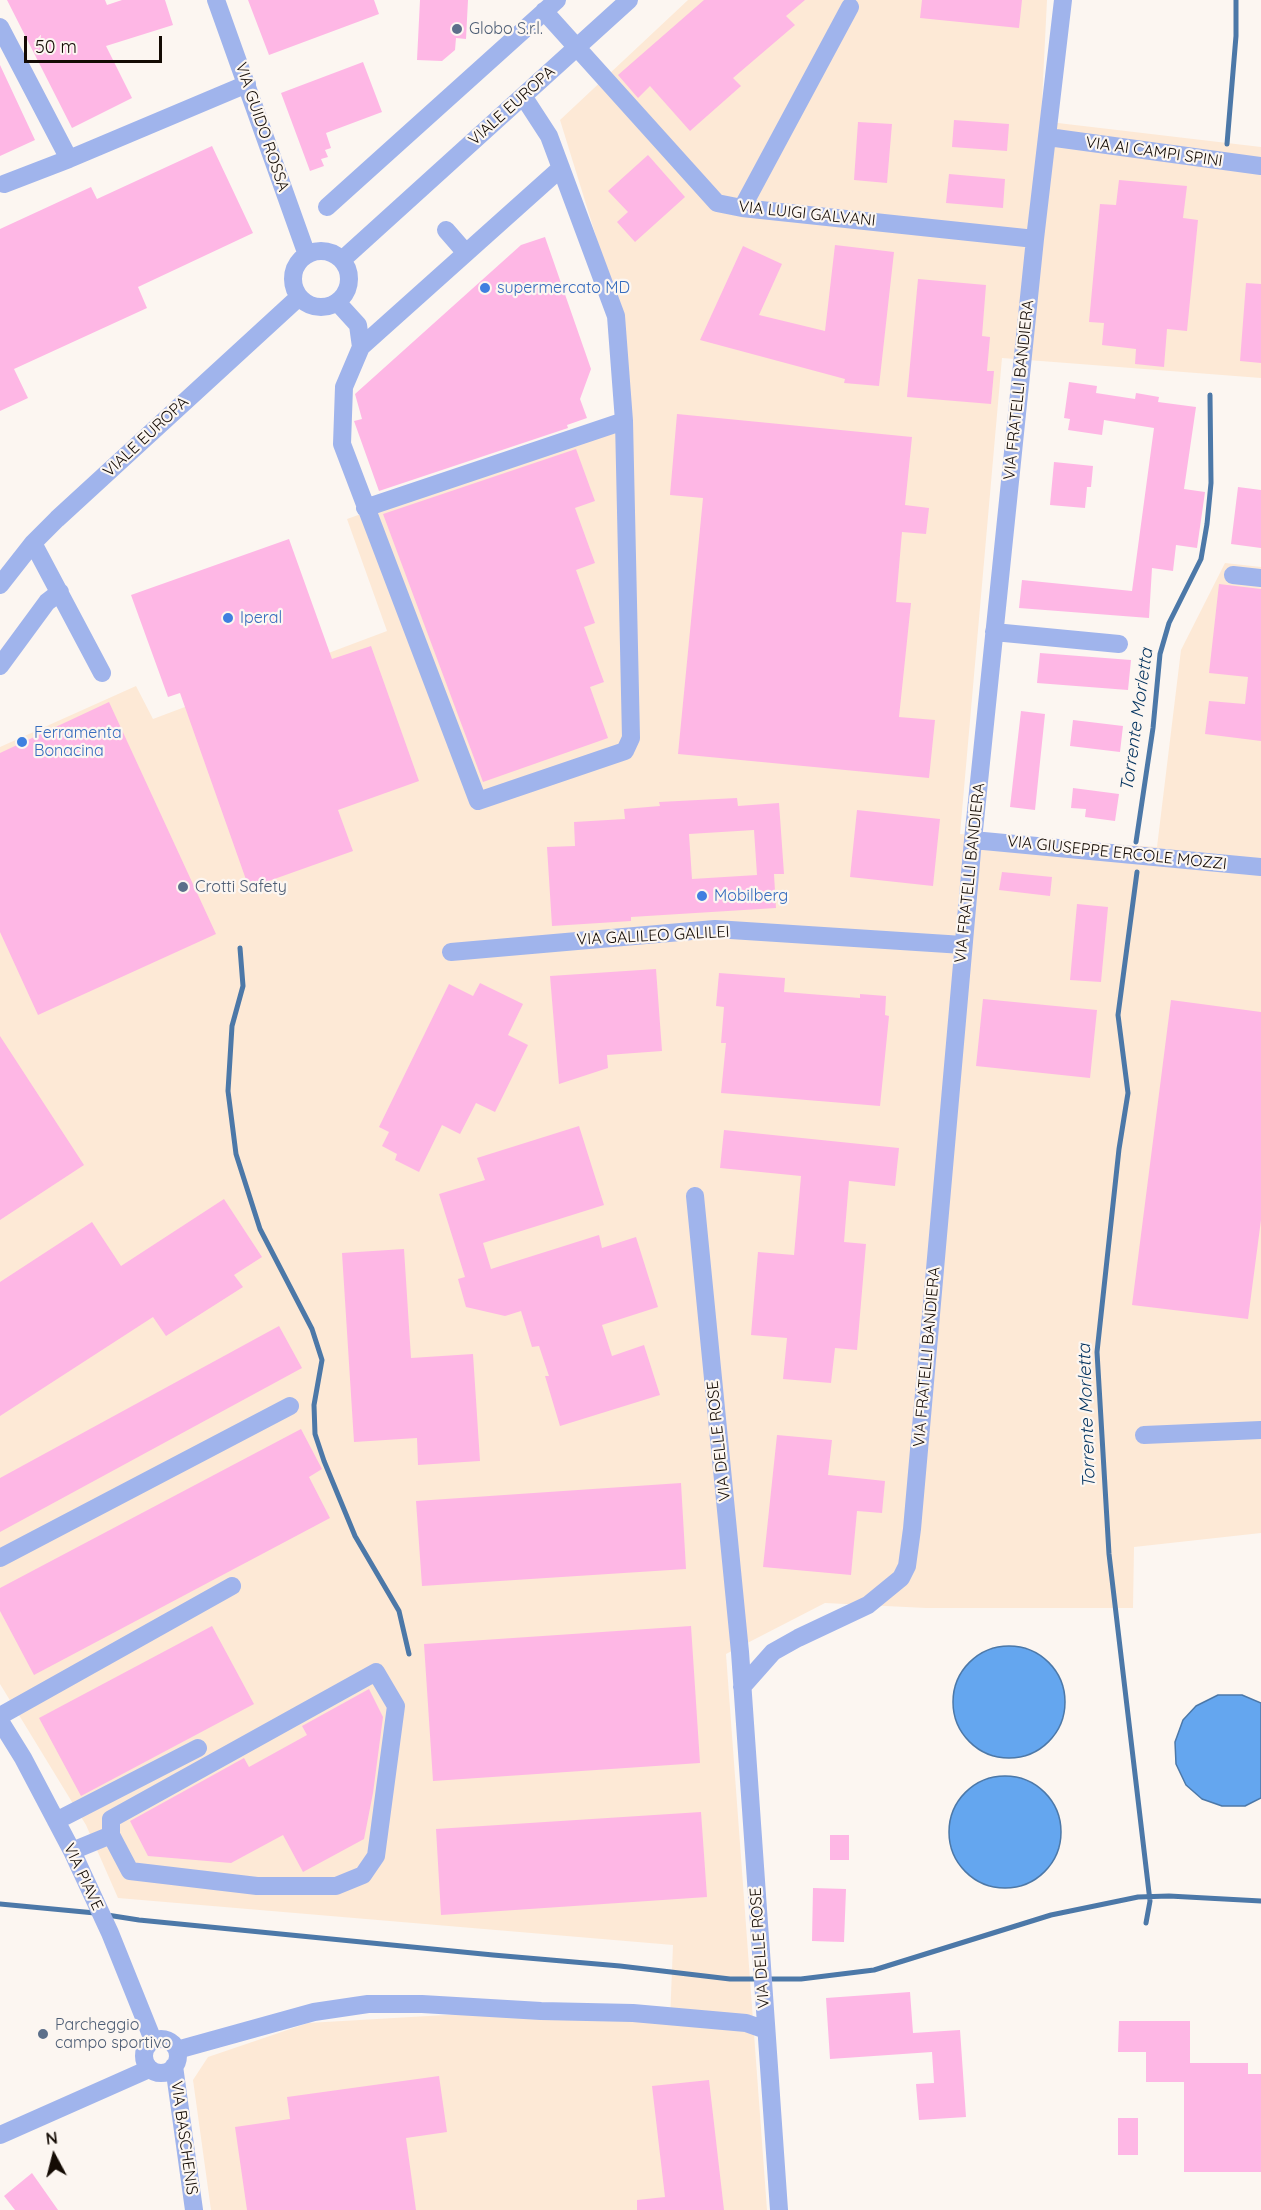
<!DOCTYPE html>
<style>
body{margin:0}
#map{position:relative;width:1261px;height:2210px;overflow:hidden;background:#fcf6f1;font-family:Quicksand,sans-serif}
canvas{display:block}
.north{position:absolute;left:24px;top:2126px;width:60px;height:60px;-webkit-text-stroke:4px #fcf6f1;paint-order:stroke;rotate:353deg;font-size:16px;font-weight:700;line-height:24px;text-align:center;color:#140b04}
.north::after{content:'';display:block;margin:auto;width:21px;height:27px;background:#140b04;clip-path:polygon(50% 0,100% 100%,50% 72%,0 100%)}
.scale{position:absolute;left:24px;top:36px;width:138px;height:27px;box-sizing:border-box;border:3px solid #140b04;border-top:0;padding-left:8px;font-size:18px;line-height:21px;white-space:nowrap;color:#140b04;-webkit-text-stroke:4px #fcf6f1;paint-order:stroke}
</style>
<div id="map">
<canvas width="1261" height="2210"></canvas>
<div class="north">N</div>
<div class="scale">50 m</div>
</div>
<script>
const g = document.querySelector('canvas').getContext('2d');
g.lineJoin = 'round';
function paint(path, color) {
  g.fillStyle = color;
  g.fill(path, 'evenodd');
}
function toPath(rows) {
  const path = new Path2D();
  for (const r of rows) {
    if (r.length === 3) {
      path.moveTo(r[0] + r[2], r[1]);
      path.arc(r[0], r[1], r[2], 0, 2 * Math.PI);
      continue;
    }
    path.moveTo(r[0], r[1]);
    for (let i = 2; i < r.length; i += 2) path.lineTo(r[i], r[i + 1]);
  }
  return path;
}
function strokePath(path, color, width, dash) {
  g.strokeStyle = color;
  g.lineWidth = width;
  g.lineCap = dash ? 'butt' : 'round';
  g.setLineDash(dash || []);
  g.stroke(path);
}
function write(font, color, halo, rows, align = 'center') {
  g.font = font + ' Quicksand,sans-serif';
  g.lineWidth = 4.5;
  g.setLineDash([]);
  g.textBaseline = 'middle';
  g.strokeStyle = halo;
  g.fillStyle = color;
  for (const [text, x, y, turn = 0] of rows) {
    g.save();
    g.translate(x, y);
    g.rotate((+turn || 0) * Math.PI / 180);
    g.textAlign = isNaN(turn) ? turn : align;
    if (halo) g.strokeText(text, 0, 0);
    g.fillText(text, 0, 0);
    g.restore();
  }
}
const built = toPath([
 [688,0,1047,0,1041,121,1261,147,1261,378,1002,358,960,834,1157,847,1181,650,1225,563,1261,567,1261,1533,1134,1547,1133,1608,926,1608,825,1603,726,1654,767,2210,211,2210,193,2080,208,2057,308,2023,480,2013,670,2020,673,1945,118,1898,86,1825,0,1684,0,747,136,686,153,719,387,631,347,519,629,418,624,327,560,120]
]);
const water = toPath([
 [1009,1702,56],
 [1218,1695,1242,1695,1261,1703,1261,1798,1245,1806,1222,1806,1202,1799,1186,1785,1176,1764,1175,1742,1183,1720,1196,1706,1218,1695],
 [1005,1832,56]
]);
const stream = toPath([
 [1227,144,1236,36,1236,0],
 [1136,842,1153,728,1160,654,1169,623,1201,559,1207,524,1211,483,1210,395],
 [1137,872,1118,1015,1128,1093,1119,1149,1097,1352,1109,1554,1150,1901,1146,1923],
 [240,948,243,986,232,1026,228,1091,236,1154,260,1229,312,1329,322,1360,314,1405,315,1434,324,1461,355,1536,399,1611,409,1654],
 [0,1904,95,1913],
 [107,1915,139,1920,493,1955,620,1966,730,1979,801,1979,874,1970,1051,1915,1138,1897,1169,1896,1261,1901]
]);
const building = toPath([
 [7,0,105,0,107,5,122,0,165,0,173,25,106,46,132,98,72,128],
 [248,0,374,0,379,14,269,55],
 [420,0,468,0,466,39,456,38,455,50,442,61,417,60],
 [704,0,805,0,786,16,795,25,733,78,741,86,690,131,650,86,638,98,618,75],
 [922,0,1022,0,1019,28,920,18],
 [363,62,382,112,326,133,331,148,325,150,328,157,321,159,324,166,310,171,281,93],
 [0,65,35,140,0,156],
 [954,120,1009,124,1007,151,952,147],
 [858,122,892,124,887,183,854,180],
 [212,146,253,233,138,287,147,308,14,369,28,398,0,411,0,229,91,187,97,199],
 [648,155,685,197,635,242,617,222,628,212,608,191],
 [949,174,1005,179,1003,208,946,203],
 [1119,180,1187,186,1183,218,1198,220,1187,331,1167,329,1164,367,1135,364,1136,349,1102,345,1104,323,1089,322,1100,204,1116,205],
 [545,237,591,369,580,399,587,418,567,425,568,428,379,491,354,421,362,419,355,394,521,245],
 [835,245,894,252,879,386,844,383,845,379,700,340,743,246,782,264,759,315,825,331],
 [918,279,986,285,982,336,990,337,987,371,994,371,991,404,907,397],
 [1246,283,1261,284,1261,363,1240,361],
 [1069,382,1097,386,1096,393,1135,399,1136,393,1159,397,1158,402,1196,407,1184,489,1205,492,1197,548,1176,545,1173,571,1152,568,1149,618,1019,608,1022,580,1132,591,1154,428,1104,420,1102,435,1068,430,1070,419,1064,418],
 [677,414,912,437,905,505,929,508,926,534,902,532,896,602,911,603,899,717,935,720,929,778,678,754,703,498,670,495],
 [576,449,595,501,575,508,595,563,576,570,595,623,584,627,604,682,590,687,608,738,483,782,383,514],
 [1054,462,1093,466,1091,487,1087,487,1085,508,1050,505],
 [1238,487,1261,490,1261,548,1231,544],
 [289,539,332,659,371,646,419,781,338,810,353,851,249,888,180,693,168,697,131,595],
 [1219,584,1261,589,1261,741,1205,734,1209,701,1245,704,1248,677,1209,673],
 [1040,653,1131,660,1128,690,1037,683],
 [109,702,216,934,38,1015,0,932,0,753],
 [1021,711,1045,714,1035,810,1010,807],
 [1073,720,1123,726,1120,752,1070,746],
 [1073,788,1119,794,1115,821,1085,817,1086,809,1071,808],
 [737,798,738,806,779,803,784,874,774,874,776,908,631,917,631,921,552,926,547,847,575,846,574,822,625,819,624,809,660,806,659,802],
 [754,830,757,875,692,879,689,834],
 [857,810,940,819,933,886,850,877],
 [1002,872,1052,877,1050,896,999,890],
 [1077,904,1108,907,1101,982,1070,980],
 [656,969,662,1051,607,1055,608,1068,559,1084,550,976],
 [719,973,785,978,784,992,860,998,860,994,886,996,885,1015,889,1016,880,1106,721,1093,726,1043,721,1043,724,1007,716,1006],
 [480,983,523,1004,508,1035,528,1045,495,1112,476,1103,460,1134,442,1125,419,1172,395,1160,397,1154,382,1146,389,1132,379,1127,449,984,473,996],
 [983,999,1097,1010,1090,1078,976,1066],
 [1171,1000,1261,1012,1261,1220,1248,1319,1132,1305],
 [0,1036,84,1165,0,1220],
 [579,1126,604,1205,483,1243,491,1269,599,1235,602,1248,636,1237,658,1307,602,1325,612,1356,644,1345,660,1395,560,1426,545,1376,549,1376,539,1346,532,1347,521,1311,505,1316,466,1307,458,1279,465,1277,439,1194,485,1180,477,1158],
 [724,1130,899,1148,895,1186,849,1181,844,1242,866,1244,857,1350,835,1348,831,1383,783,1379,787,1338,751,1335,758,1252,794,1255,801,1176,720,1168],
 [224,1199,262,1257,234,1275,243,1287,166,1336,153,1317,0,1416,0,1282,92,1222,121,1266],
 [404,1249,411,1358,473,1354,480,1461,418,1465,417,1438,354,1442,342,1253],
 [279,1326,302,1368,0,1532,0,1478],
 [301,1429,322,1469,309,1477,330,1518,34,1675,0,1611,0,1588],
 [777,1435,832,1440,828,1475,885,1481,882,1513,857,1511,851,1575,763,1567],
 [681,1483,686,1569,422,1586,416,1501],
 [212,1626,254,1704,81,1796,39,1718],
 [691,1626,700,1763,433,1781,424,1644],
 [369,1689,383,1717,373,1793,364,1839,303,1872,283,1835,231,1863,148,1856,130,1821,244,1758,249,1767,307,1735,302,1726],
 [701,1812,707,1897,441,1915,436,1829],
 [830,1835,849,1835,849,1860,830,1860],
 [813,1888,846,1889,844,1942,812,1941],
 [910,1992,913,2033,960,2030,966,2117,919,2120,916,2084,934,2083,932,2052,830,2059,826,1998],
 [1119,2021,1190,2021,1190,2063,1248,2063,1248,2074,1261,2074,1261,2172,1184,2172,1184,2082,1146,2082,1146,2052,1118,2052],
 [439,2076,447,2132,406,2138,416,2210,247,2210,235,2127,290,2119,287,2097],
 [709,2080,724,2210,637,2210,637,2200,665,2197,652,2086],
 [1118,2118,1138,2118,1138,2155,1118,2155],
 [32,2173,58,2210,15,2210,4,2196]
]);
const minor = toPath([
 [216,0,307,255],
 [544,11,717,203,742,208,1035,239],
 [0,27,69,159],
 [1048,137,1261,166],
 [4,184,69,159,247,84],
 [327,207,557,0],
 [742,208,850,7],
 [446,230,466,253],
 [321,279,28],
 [342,260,629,0],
 [337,302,358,325,361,347,344,387,342,444,478,801,625,751,631,738,624,421,616,316,549,136,523,96],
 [361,347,561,168],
 [365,508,624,421],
 [33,543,102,673],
 [1233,575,1261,578],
 [0,585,33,543,57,519,299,297],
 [994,632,1119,644],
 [0,666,47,602,60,592],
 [973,840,1261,867],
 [451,952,715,929,963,945],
 [695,1196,740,1652,779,2210],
 [1144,1435,1261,1430],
 [0,1558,290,1406],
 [742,1687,773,1652,798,1638,868,1605,901,1578,907,1566,912,1529,973,840,1035,239,1063,0],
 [0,1716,232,1586],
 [0,1721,23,1758,72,1851,110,1933,153,2040],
 [56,1821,198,1748],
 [72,1851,111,1835,130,1871,257,1886,336,1886,363,1875,376,1856,396,1706,376,1672,111,1819,111,1835],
 [161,2056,17],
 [177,2050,314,2012,368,2004,422,2004,541,2011,633,2013,746,2023,766,2030],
 [174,2066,194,2210],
 [0,2135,149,2069]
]);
const markers = [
 [457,29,6,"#5c6f8a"],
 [485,288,6,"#3f7fe0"],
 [228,618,6,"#3f7fe0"],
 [22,742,6,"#3f7fe0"],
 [183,887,6,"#5c6f8a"],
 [702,896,6,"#3f7fe0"],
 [43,2034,6,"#5c6f8a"]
];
const serviceNames = [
 ["Globo S.r.l.",469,29],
 ["Crotti Safety",195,887],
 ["Parcheggio",55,2025],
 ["campo sportivo",55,2043]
];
const streetNames = [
 ["VIALE EUROPA",512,106,-42],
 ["VIA GUIDO ROSSA",262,127,71],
 ["VIA AI CAMPI SPINI",1154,152,8],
 ["VIA LUIGI GALVANI",807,214,6],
 ["VIA FRATELLI BANDIERA",1019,390,-84],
 ["VIALE EUROPA",146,437,-43],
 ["VIA GIUSEPPE ERCOLE MOZZI",1117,853,6],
 ["VIA FRATELLI BANDIERA",970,873,-84],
 ["VIA GALILEO GALILEI",653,936,-3],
 ["VIA FRATELLI BANDIERA",927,1357,-85],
 ["VIA DELLE ROSE",719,1441,-96],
 ["VIA PIAVE",83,1877,65],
 ["VIA DELLE ROSE",760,1948,-94],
 ["VIA BASCHENIS",184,2138,82]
];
const shopNames = [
 ["supermercato MD",497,288],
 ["Iperal",240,618],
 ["Ferramenta",34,733],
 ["Bonacina",34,751],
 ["Mobilberg",714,896]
];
const waterNames = [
 ["Torrente Morletta",1137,720,-82],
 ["Torrente Morletta",1087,1416,-92]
];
paint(built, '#fde9d6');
paint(water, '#64a6ef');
strokePath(water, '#4c78a8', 1.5);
strokePath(stream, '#4c78a8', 5);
paint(building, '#feb7e5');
strokePath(minor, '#a0b4ec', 18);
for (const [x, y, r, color] of markers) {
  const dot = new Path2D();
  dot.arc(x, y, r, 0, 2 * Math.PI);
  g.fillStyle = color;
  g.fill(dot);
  strokePath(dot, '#fcf6f1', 2);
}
write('16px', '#4e5e75', '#fcf6f1', serviceNames, 'left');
write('16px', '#140b04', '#fcf6f1', streetNames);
write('16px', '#366cbe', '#fcf6f1', shopNames, 'left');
write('italic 18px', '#00315e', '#fcf6f1', waterNames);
</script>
